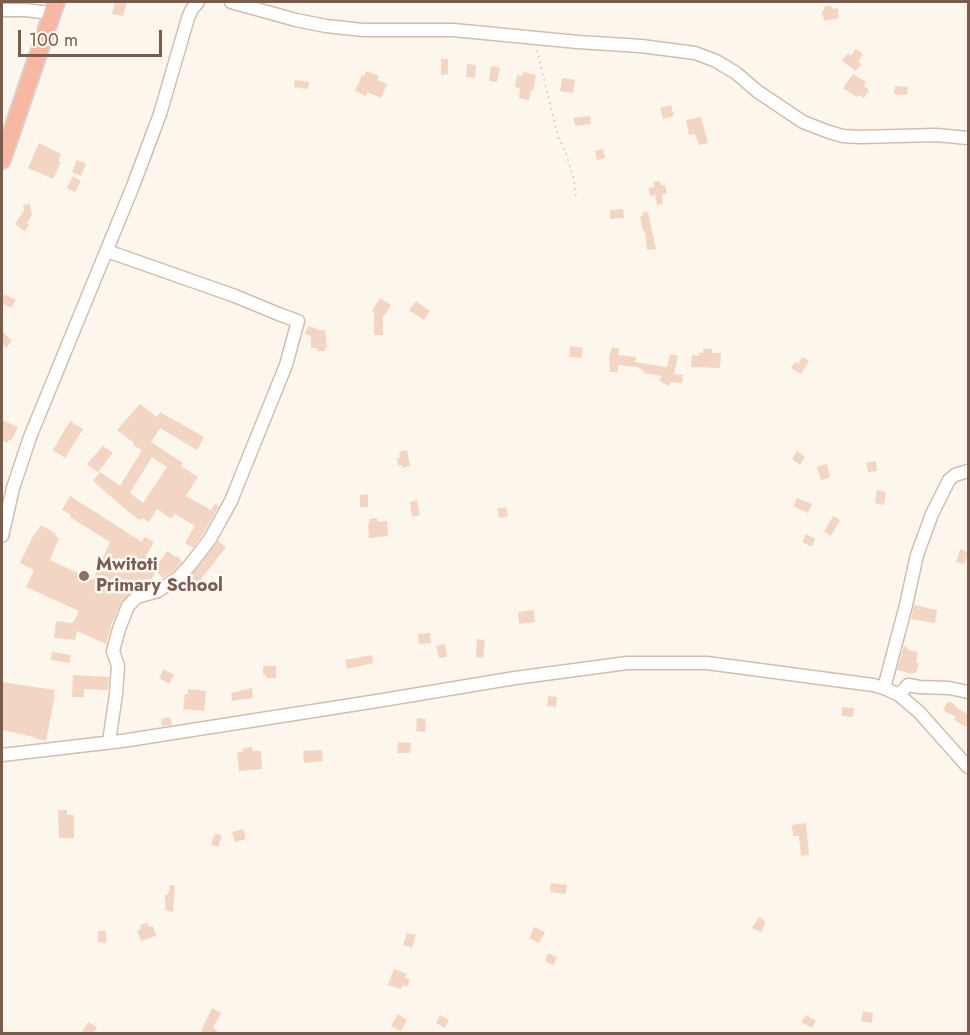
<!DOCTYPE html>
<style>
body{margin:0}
#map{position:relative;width:970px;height:1035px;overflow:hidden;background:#fdf6ec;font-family:Jost,sans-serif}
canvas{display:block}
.frame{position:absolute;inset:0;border:3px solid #7a5c4d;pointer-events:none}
.scale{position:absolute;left:18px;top:30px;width:144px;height:27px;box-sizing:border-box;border:3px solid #7a5c4d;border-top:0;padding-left:8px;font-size:18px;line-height:21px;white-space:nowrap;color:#7a5c4d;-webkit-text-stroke:4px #fffaf3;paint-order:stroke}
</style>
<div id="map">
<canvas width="970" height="1035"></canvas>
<div class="frame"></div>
<div class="scale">100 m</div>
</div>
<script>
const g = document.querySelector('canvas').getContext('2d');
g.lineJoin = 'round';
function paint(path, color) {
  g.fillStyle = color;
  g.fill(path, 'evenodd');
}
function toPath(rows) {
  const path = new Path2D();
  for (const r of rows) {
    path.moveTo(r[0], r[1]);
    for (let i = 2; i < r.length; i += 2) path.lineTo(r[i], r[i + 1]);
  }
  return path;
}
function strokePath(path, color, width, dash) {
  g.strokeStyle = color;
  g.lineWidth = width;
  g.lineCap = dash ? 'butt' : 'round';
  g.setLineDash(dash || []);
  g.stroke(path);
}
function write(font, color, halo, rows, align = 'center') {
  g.font = font + ' Jost,sans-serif';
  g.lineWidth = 5;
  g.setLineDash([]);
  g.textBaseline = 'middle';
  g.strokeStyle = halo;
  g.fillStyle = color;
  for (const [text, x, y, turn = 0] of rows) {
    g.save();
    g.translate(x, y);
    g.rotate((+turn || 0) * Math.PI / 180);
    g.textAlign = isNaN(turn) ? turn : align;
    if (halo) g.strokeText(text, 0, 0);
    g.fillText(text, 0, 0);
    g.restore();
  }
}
const building = toPath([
 [115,2,127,2,123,16,112,14],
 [831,5,832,9,838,8,839,18,824,21,822,11,824,10,824,7],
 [856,49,863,54,858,62,862,64,856,71,842,61,848,53,851,56],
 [441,59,448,59,448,74,441,75],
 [467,64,476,65,475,78,466,77],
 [491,66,500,68,497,82,489,81],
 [366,71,379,76,377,80,387,84,381,98,367,92,366,96,355,91,362,75,364,76],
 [523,72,536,75,533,91,531,90,529,100,519,98,520,88,515,87,517,75,523,76],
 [853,74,866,82,864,86,869,90,864,98,858,95,857,97,843,88],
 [562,78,575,80,573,93,560,91],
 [295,80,309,82,308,89,294,87],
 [895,86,908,87,907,95,894,94],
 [671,105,674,116,663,119,660,108],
 [590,116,591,124,575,126,574,118],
 [701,117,708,143,699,145,695,134,689,135,686,120],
 [39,143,61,154,58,161,61,162,53,179,28,168],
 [603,149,605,158,597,160,595,151],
 [77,160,86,164,81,176,72,172],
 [73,176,81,181,75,192,67,188],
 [660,181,661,185,665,185,667,193,662,194,663,204,657,205,655,195,650,196,649,188,654,187,653,182],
 [30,204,32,215,27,223,29,225,25,231,15,224,24,210,23,205],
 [623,209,624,218,610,219,610,210],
 [648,212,656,249,647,250,645,231,643,231,640,216,643,216,642,213],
 [4,294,16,300,11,308,2,303],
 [380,298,391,305,383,317,383,335,374,335,374,312,372,311],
 [416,301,430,311,424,320,409,310],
 [308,326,320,330,325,330,327,348,325,348,325,351,317,351,317,348,311,348,311,336,305,334],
 [2,331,12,341,6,348,2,343],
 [570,346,583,348,582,358,569,357],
 [612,347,620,349,618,355,636,357,635,362,667,367,670,354,678,356,674,374,683,375,682,383,671,382,668,386,659,380,662,376,643,373,644,371,635,366,635,367,618,365,618,372,610,372,609,358],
 [703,349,712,349,712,353,721,353,720,368,691,367,692,355,699,356,699,353,703,353],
 [802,357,809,361,801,374,791,368,795,362,798,364],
 [140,404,157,417,160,412,204,437,197,450,160,428,151,442,183,463,181,466,198,477,186,496,211,510,215,504,219,506,203,534,193,548,186,544,186,541,195,526,175,514,171,519,157,509,149,522,142,518,140,520,131,514,93,481,100,472,120,486,142,450,133,445,134,443,117,430],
 [152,457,167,467,143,503,130,493],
 [2,420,18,427,11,441,9,440,7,443,2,440],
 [70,421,83,429,65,458,53,450],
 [103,446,113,453,98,472,87,464],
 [407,450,410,466,402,468,402,465,398,466,397,458,400,457,399,452],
 [797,451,805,457,800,465,792,459],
 [876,461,877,471,868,472,866,463],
 [827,464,830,477,821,480,817,467],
 [877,490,886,492,884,505,875,503],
 [368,494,368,507,360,507,360,495],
 [70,496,142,542,144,537,154,542,146,556,158,564,167,551,176,557,177,556,182,561,173,572,163,578,156,571,149,584,139,579,134,589,121,603,111,626,106,644,77,631,75,640,54,638,56,621,73,623,79,611,26,587,34,570,20,563,32,538,41,525,56,534,55,536,59,538,50,560,93,580,110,542,70,517,71,515,62,510],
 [797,498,812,504,808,513,793,506],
 [417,500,420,515,412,517,410,502],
 [506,507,508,516,499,518,497,509],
 [833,516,840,520,831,536,824,532],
 [377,518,378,522,387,521,388,536,369,538,368,523,370,523,369,519],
 [806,534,815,539,812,547,802,542],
 [218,541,226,547,195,587,187,580],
 [960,549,968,552,964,564,956,562],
 [914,605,937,610,935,623,911,619],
 [534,610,535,622,519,624,518,612],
 [430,633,431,643,419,644,418,634],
 [477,639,485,640,483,658,476,657],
 [445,644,447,657,439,658,436,646],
 [904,646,908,648,908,650,918,652,916,662,919,663,916,673,913,672,913,674,897,670],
 [52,652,71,655,70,663,51,660],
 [372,655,373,663,347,669,345,660],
 [263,666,276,666,276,678,266,678,266,675,263,675],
 [164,669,174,675,169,684,159,678],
 [73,675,109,677,108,690,84,689,84,697,72,697],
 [3,682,54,690,54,695,55,695,46,741,34,738,34,737,2,730,2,686],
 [252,688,253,698,232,701,231,693],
 [188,689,206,691,204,711,183,709,185,694,188,694],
 [548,696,557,697,556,707,547,706],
 [948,701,956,705,955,707,969,715,969,723,966,727,954,720,956,717,943,710],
 [842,707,854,708,853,717,842,716],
 [170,717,172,725,162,726,161,719],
 [417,718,426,719,425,732,416,731],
 [398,742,411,743,410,753,397,753],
 [252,747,253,751,261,751,262,769,239,771,237,752,243,752,243,748],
 [322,750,323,761,304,763,303,751],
 [58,810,67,810,67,815,74,815,74,838,59,838],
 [806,823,809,855,801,856,799,836,793,836,792,825],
 [243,829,246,839,235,842,232,832],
 [215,833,222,836,218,847,211,844],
 [551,883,567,885,566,894,550,892],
 [170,885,175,885,173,912,165,910,166,903,165,903,165,895,168,895],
 [759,917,766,922,761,932,752,928],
 [148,923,149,927,153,926,156,936,141,941,137,931,141,929,140,925],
 [534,927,545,932,539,943,529,938],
 [98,931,106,931,106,943,98,942],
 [407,933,416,935,412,948,403,945],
 [548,953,557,957,554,965,545,962],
 [394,969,407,974,405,978,410,980,407,987,403,985,401,989,388,985],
 [212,1008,221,1013,213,1028,222,1034,205,1034,201,1031],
 [863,1011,873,1013,872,1023,861,1021],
 [398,1014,407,1020,401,1031,391,1026],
 [440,1015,449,1020,445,1028,436,1023],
 [806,1015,816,1021,812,1028,801,1022],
 [88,1022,97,1027,93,1034,81,1034]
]);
const path = toPath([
 [537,50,558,137,565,150,574,180,576,197]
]);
const minor = toPath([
 [231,2,296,20,326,26,363,30,453,30,578,42,641,46,695,53,716,61,736,73,757,91,803,122,829,132,843,136,859,137,936,135,968,138],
 [2,10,25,10,51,13],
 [107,251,235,296,281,315,298,321,286,365,231,501,210,539,190,565,178,578,158,591,137,597,128,606,119,629,113,651,118,666,116,694,109,742],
 [2,536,13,488,30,437,133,186,160,114,188,18,192,9,198,2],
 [884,688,906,605,917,555,932,514,949,480,955,475,968,471],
 [899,695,908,685,919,687,949,688,968,692],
 [2,755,122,741,377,701,515,678,627,663,707,663,873,685,884,688,899,695,919,712,968,767]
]);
const highway = toPath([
 [2,160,56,2]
]);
const markers = [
 [84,576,6,"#8d6e63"]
];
const educationNames = [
 ["Mwitoti",96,566],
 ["Primary School",96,587]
];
paint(building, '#f3d5c3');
strokePath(minor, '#d1beb0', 15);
strokePath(highway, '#dad1cd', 20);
strokePath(path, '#d9b8a5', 1.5, [1.5, 4.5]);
strokePath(minor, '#fff', 12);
strokePath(highway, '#f7b7a3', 16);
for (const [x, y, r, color] of markers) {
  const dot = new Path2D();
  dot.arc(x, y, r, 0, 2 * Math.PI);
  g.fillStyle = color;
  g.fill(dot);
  strokePath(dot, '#fffaf3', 2);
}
write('bold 18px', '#785e54', '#fffaf3', educationNames, 'left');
</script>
